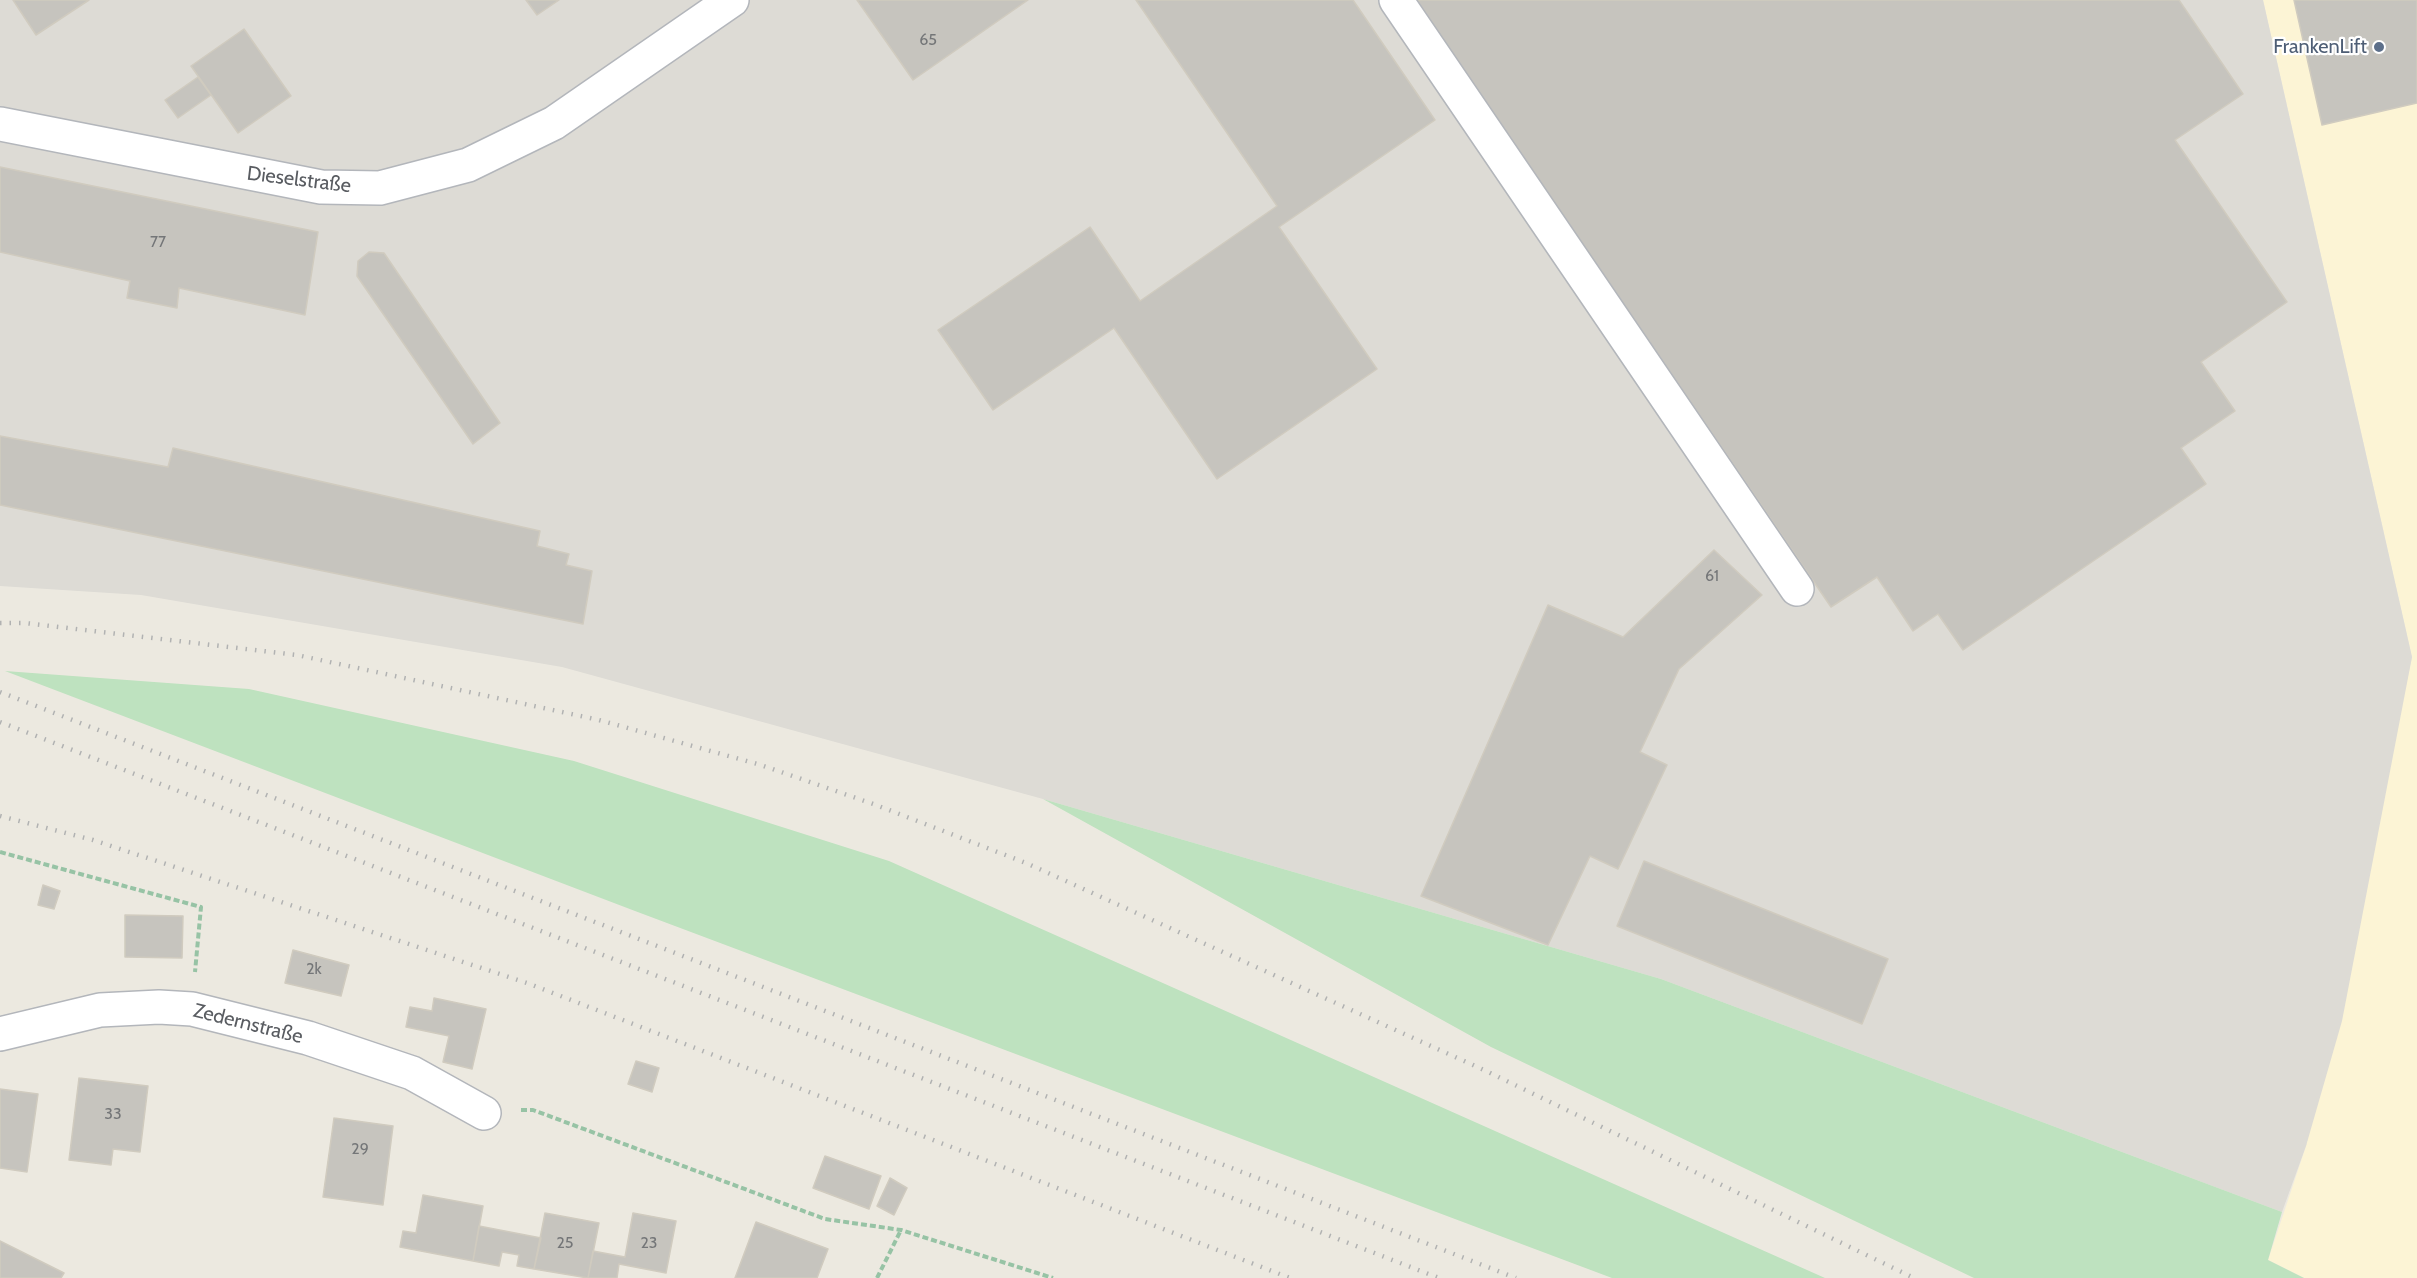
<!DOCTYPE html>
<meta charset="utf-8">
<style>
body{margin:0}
canvas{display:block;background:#ece9e0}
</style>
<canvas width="2417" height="1278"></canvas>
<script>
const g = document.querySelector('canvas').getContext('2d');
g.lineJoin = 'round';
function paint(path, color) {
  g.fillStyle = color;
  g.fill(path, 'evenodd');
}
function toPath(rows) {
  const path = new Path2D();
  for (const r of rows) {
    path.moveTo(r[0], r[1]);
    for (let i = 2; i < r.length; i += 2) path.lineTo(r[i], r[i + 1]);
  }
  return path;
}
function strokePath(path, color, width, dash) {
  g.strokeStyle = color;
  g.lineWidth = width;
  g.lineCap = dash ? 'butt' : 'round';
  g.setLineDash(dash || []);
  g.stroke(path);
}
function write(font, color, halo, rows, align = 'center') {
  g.font = font + ' Cabin,sans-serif';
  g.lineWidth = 4.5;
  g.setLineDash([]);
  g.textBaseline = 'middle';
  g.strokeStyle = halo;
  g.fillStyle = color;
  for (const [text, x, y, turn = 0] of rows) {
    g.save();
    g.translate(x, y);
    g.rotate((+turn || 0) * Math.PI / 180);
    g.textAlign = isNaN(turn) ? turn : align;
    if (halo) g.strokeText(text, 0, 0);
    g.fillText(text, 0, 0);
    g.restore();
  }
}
const commercial = toPath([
 [2263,0,2417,0,2417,1278,2304,1278,2268,1260,2306,1146,2412,657]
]);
const industrial = toPath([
 [0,0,2263,0,2412,657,2342,1021,2306,1146,2282,1212,1661,979,1043,799,562,667,141,595,0,586]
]);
const green = toPath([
 [5,671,249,689,574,761,889,861,1825,1278,1612,1278,635,911],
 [1043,799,1661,979,2282,1212,2268,1260,2304,1278,1974,1278,1491,1047]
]);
const building = toPath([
 [13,0,89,0,36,35,13,0],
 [526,0,559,0,537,15,526,0],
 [857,0,1028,0,913,80,857,0],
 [1136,0,1353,0,1435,120,1279,227,1377,369,1217,479,1114,328,993,410,938,330,1090,227,1140,301,1277,206,1136,0],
 [1418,0,2179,0,2243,94,2175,140,2287,302,2201,362,2235,411,2181,448,2206,484,1963,650,1938,614,1913,631,1877,577,1831,607,1416,1,1418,0],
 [2294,0,2417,0,2417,103,2322,125,2294,0],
 [244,29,291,96,238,133,191,66,244,29],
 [198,77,211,95,178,118,165,100,198,77],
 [0,167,318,232,305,315,179,288,177,308,127,298,130,281,0,252,0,167],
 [369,252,384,253,500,423,473,444,357,276,358,261,369,252],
 [0,436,168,467,173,448,540,531,537,546,569,554,566,565,592,571,583,624,0,505,0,436],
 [1714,550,1762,595,1679,669,1640,752,1667,765,1618,869,1590,856,1548,945,1421,896,1548,605,1623,637,1714,550],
 [1644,861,1888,959,1862,1024,1617,926,1644,861],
 [43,885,60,891,54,909,38,905,43,885],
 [125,915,183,916,182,958,125,957,125,915],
 [293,950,349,965,341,996,285,983,293,950],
 [434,998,486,1009,472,1069,443,1062,449,1036,406,1027,410,1007,432,1011,434,998],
 [636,1061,659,1068,652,1092,628,1084,636,1061],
 [79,1078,148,1086,140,1152,113,1149,111,1165,69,1160,79,1078],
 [0,1089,38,1094,27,1172,0,1168,0,1089],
 [334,1118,393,1126,383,1205,323,1197,334,1118],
 [825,1156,881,1176,869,1209,813,1188,825,1156],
 [890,1178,907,1188,894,1215,877,1206,890,1178],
 [423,1195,483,1206,473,1261,400,1247,403,1231,416,1233,423,1195],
 [545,1213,599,1223,588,1278,534,1269,545,1213],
 [633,1213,676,1221,666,1273,619,1264,617,1278,588,1278,593,1251,625,1257,633,1213],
 [756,1222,828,1249,817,1278,735,1278,756,1222],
 [479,1226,541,1238,534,1269,517,1266,519,1255,502,1252,499,1266,473,1261,479,1226],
 [0,1241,64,1273,61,1278,0,1278,0,1241]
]);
const path = toPath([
 [0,852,201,907,195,972],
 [521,1110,533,1110,825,1219,901,1230,1053,1278],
 [877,1278,901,1230]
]);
const minor = toPath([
 [1396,0,1797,589],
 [0,124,321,187,380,188,468,165,554,123,732,0],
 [0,1034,100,1010,159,1007,192,1009,308,1038,412,1073,484,1113]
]);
const rail = toPath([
 [0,623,25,623,297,655,599,720,761,765,876,805,1026,863,1484,1070,1914,1278],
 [0,692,1516,1278],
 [0,722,1439,1278],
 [0,816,93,840,527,983,1290,1278]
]);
const markers = [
 [2379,47,6,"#5c6f8a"]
];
const numberNames = [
 ["65",928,40],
 ["77",158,242],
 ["61",1712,576],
 ["2k",314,969],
 ["33",113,1114],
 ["29",360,1149],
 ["25",565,1243],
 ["23",649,1243]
];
const serviceNames = [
 ["FrankenLift",2367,47]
];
const streetNames = [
 ["Dieselstraße",299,180,7],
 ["Zedernstraße",248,1024,14]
];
paint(commercial, '#fcf4d5');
paint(industrial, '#dddbd5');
paint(green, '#bee2bf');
paint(building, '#c6c4be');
strokePath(building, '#d0cbbf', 1.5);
strokePath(minor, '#b3b6bb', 36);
strokePath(path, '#97c3a5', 4, [6, 3]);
strokePath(minor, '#fff', 33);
strokePath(rail, '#b1b2b2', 4.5, [1.5, 8]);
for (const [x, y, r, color] of markers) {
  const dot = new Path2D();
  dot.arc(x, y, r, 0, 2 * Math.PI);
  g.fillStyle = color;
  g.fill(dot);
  strokePath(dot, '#fff', 2);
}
write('16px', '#747678', null, numberNames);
write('20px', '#4e5e75', '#fff', serviceNames, 'right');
write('20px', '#595c61', '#fff', streetNames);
</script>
